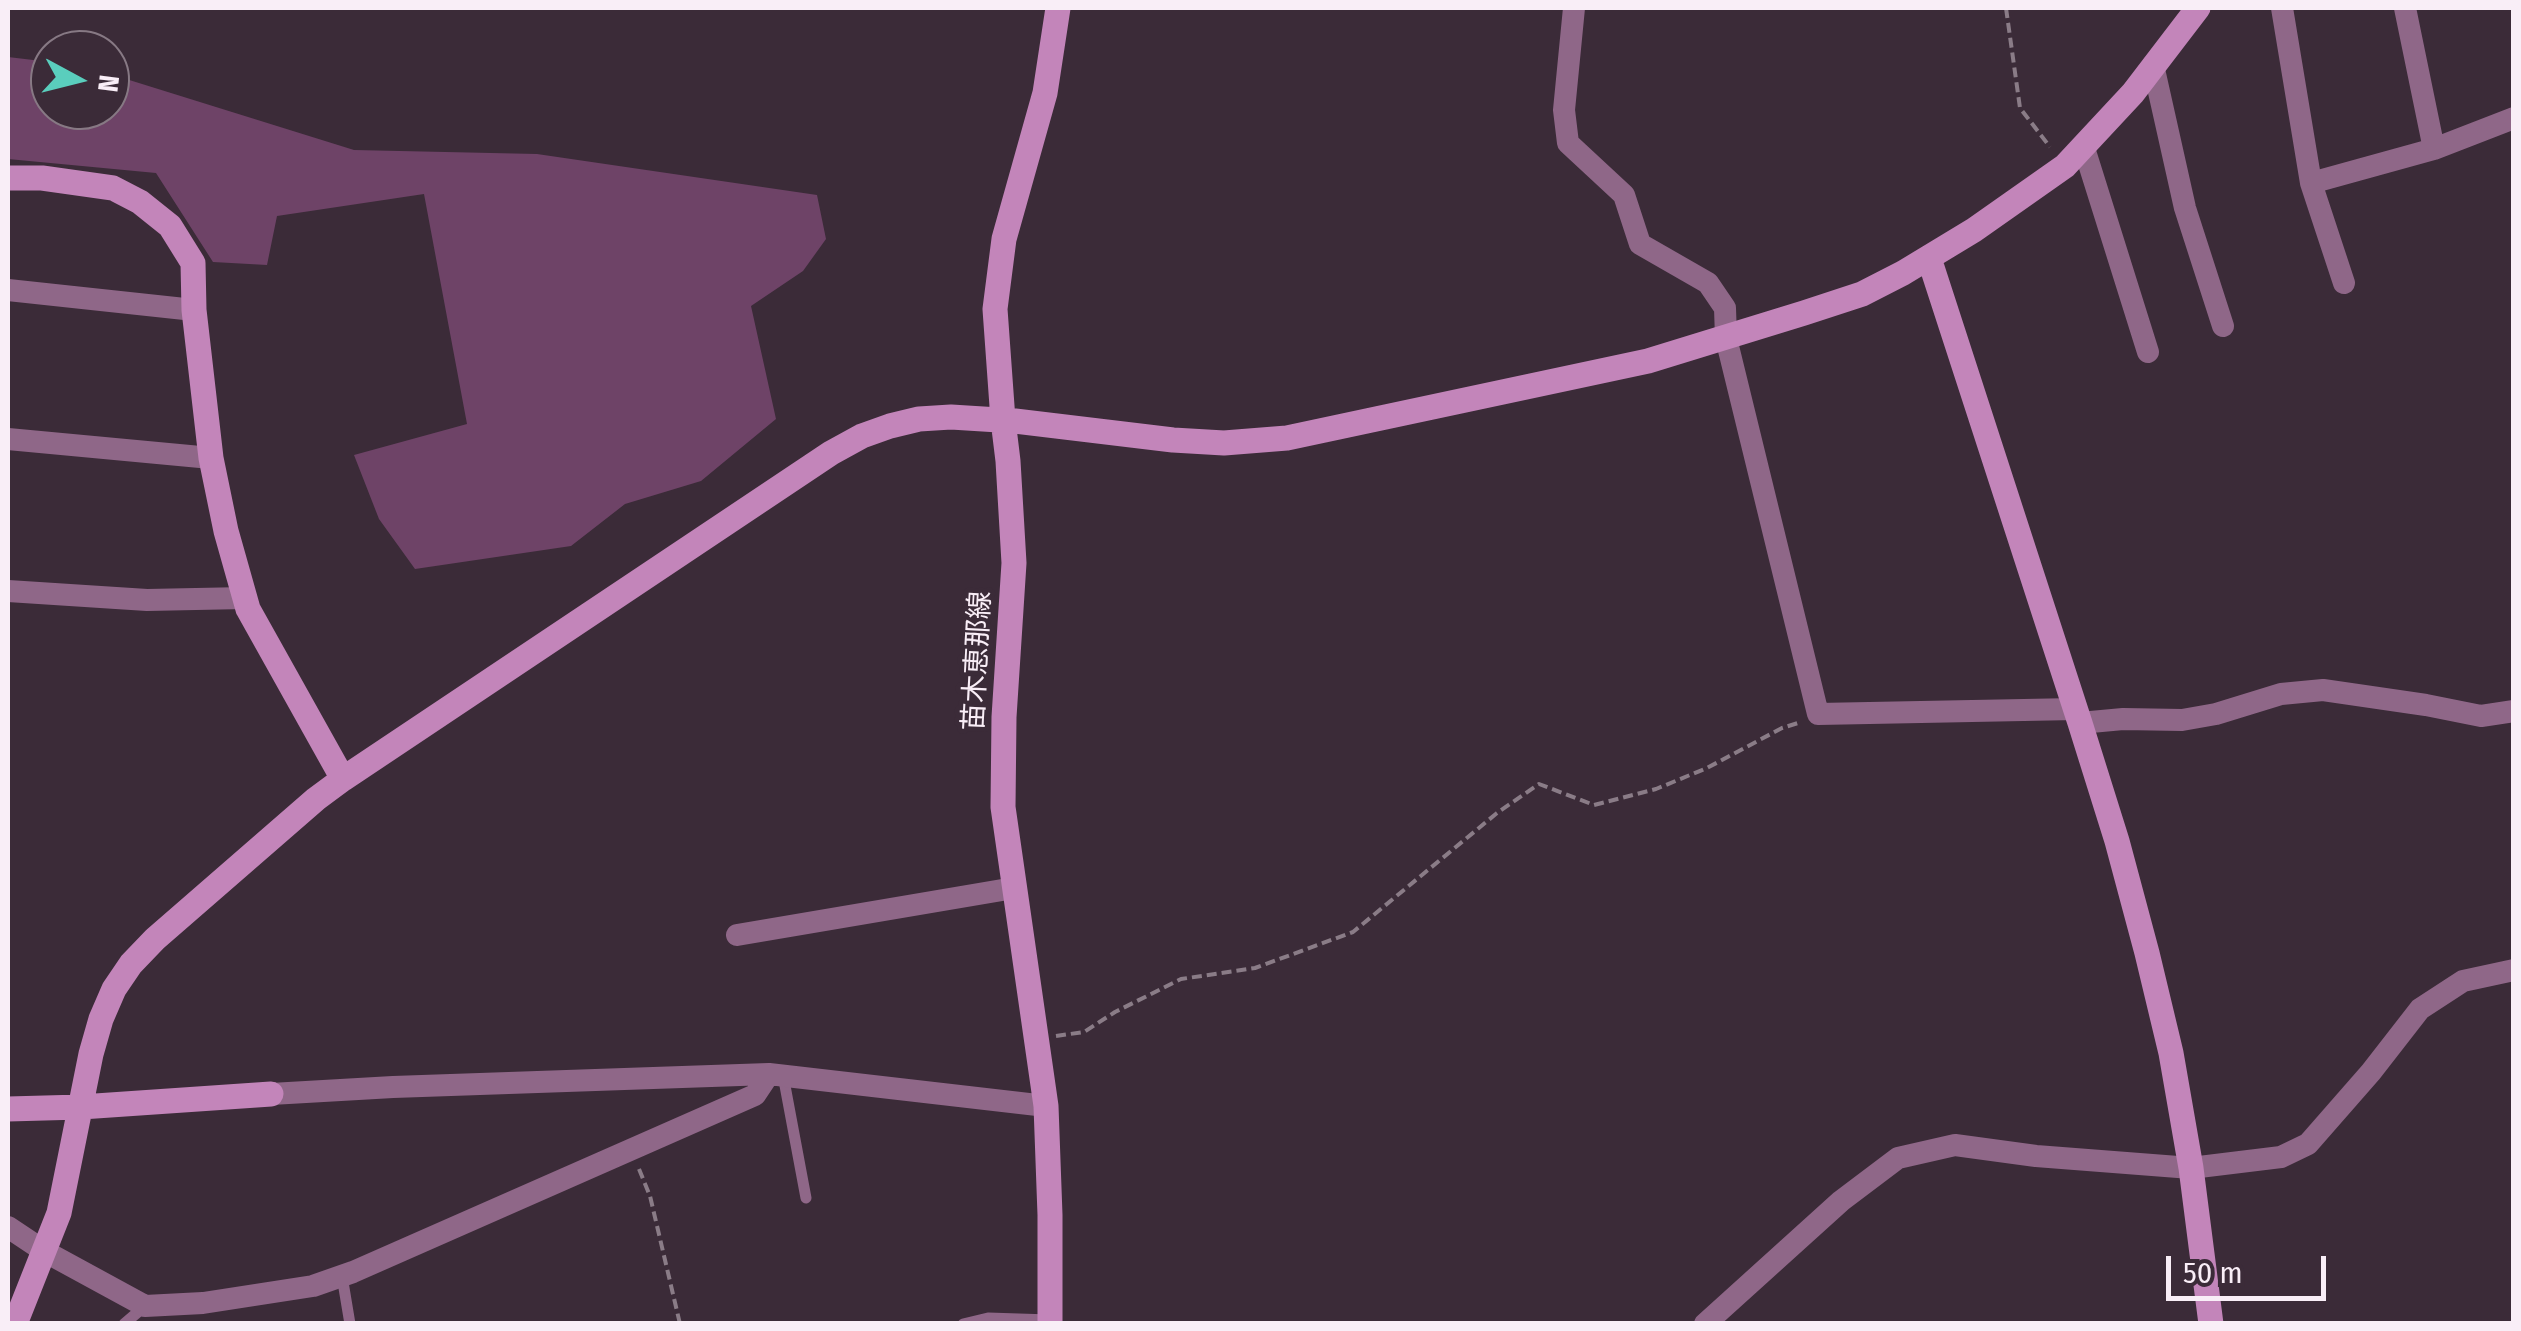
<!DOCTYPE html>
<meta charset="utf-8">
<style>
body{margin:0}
#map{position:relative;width:2521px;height:1331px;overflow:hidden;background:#3b2b38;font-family:"Fira Sans Condensed",sans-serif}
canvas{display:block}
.frame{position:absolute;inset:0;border:10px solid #f9eef7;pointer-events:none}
.north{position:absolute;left:30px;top:30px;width:100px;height:100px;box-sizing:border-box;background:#3b2b38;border:2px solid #877984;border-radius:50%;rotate:97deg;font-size:28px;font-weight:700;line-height:40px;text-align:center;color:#f9eef7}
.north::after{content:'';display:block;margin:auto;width:35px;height:45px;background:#5acebd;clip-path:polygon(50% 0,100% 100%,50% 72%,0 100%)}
.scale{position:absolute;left:2166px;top:1256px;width:160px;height:45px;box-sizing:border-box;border:5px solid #f9eef7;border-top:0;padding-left:12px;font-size:30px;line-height:35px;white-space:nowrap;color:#f9eef7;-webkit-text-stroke:8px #3b2b38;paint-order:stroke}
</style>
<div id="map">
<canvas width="2521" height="1331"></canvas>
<div class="frame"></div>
<div class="north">N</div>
<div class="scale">50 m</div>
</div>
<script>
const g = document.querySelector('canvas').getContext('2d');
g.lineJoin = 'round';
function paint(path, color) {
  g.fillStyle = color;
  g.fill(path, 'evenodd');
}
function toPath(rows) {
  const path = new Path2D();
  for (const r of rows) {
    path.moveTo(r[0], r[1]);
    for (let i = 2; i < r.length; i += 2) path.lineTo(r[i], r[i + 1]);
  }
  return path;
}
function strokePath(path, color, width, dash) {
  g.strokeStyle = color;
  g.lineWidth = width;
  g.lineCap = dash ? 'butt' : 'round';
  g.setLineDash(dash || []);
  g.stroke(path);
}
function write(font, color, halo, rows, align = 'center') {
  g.font = font + ' "Fira Sans Condensed","Noto Sans JP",sans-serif';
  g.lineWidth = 10;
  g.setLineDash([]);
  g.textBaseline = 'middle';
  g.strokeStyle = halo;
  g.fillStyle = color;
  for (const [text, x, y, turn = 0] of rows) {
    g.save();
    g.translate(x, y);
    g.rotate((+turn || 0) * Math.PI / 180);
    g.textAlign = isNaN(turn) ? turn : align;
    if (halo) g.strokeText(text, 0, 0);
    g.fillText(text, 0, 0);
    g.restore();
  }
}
const green = toPath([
 [8,57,50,62,50,110,110,110,110,74,354,150,537,154,817,195,826,239,803,271,751,306,776,419,701,481,625,504,571,546,415,569,379,519,354,455,467,424,424,194,277,216,267,265,213,262,156,173,8,159]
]);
const path = toPath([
 [2006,8,2020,108,2050,147],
 [1056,1036,1084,1032,1115,1012,1181,979,1255,968,1353,932,1497,813,1539,784,1594,805,1656,789,1707,768,1782,728,1798,723],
 [639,1169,650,1196,680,1324]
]);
const lane = toPath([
 [783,1075,806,1198],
 [342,1276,350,1324],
 [124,1324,145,1306],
 [963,1324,988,1318,1050,1320]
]);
const street = toPath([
 [1574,8,1564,110,1568,143,1624,195,1640,244,1708,283,1725,308,1726,338,1818,714,2075,709],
 [2282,8,2311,183,2434,149,2514,118],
 [2405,8,2434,149],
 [2153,65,2185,208,2223,326],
 [2084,148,2148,352],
 [2311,183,2344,283],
 [8,290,194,310],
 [8,439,211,458],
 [8,591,147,600,245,598],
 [2080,723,2123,719,2182,720,2216,714,2281,694,2323,690,2426,705,2481,716,2514,711],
 [737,935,1014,888],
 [271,1094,393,1087,769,1074,1046,1106],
 [8,1227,44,1251,145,1306,203,1303,313,1286,353,1272,755,1095,769,1074],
 [1705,1324,1841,1201,1898,1158,1955,1145,2036,1156,2191,1168,2281,1157,2308,1144,2371,1072,2420,1009,2463,981,2514,970]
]);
const secondary = toPath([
 [8,178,42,178,113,188,140,202,170,226,193,263,194,310,211,458,226,531,248,609,343,779],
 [1929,258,2080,723,2117,841,2147,953,2171,1053,2191,1168,2211,1324],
 [8,1109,81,1107,271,1094],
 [15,1324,59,1213,91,1054,101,1019,114,989,131,964,155,939,316,799,343,779,831,453,862,436,890,426,919,419,951,417,1015,421,1173,440,1224,443,1287,438,1648,361,1804,313,1862,294,1903,273,1974,230,2065,166,2133,93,2198,8],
 [1050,1324,1050,1215,1046,1106,1003,807,1004,717,1014,563,1008,461,1003,420,995,309,1004,239,1045,93,1058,8]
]);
const streetNames = [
 ["苗木恵那線",978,661,-87]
];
paint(green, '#6e4367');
strokePath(path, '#8a7c87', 4, [10, 5]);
strokePath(lane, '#8f6788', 11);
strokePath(street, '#8f6788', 22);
strokePath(secondary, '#c385ba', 25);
write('28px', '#f9eef7', '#3b2b38', streetNames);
</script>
